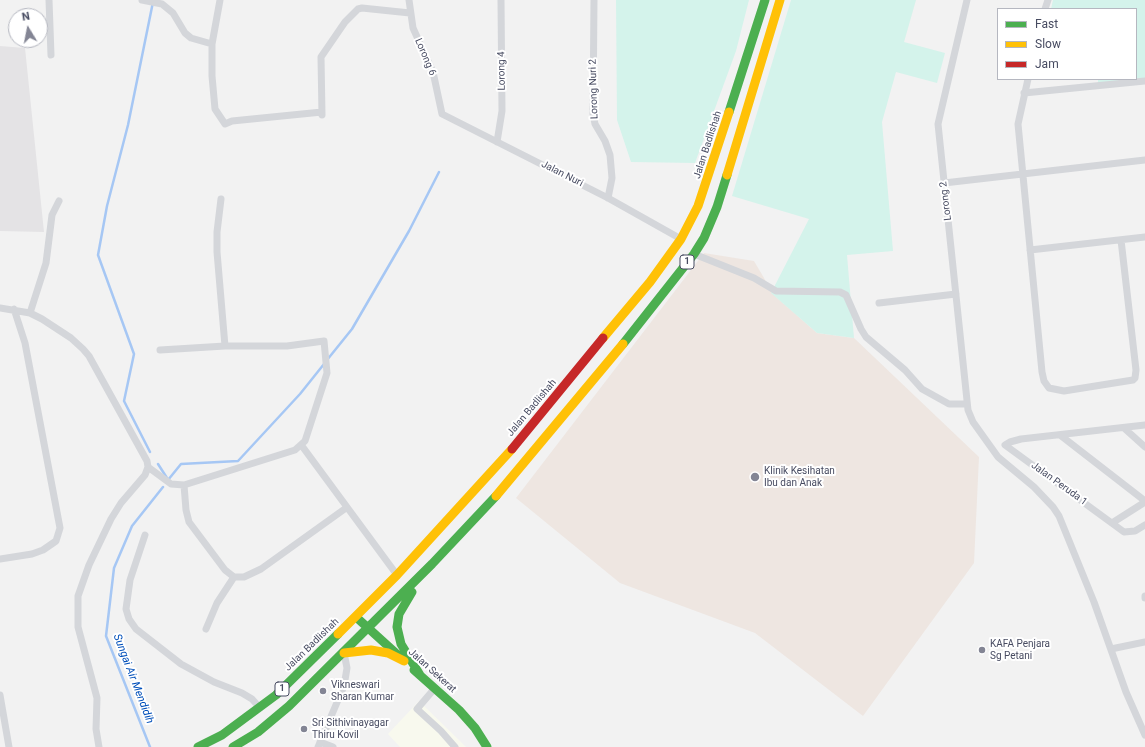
<!DOCTYPE html>
<style>
body{margin:0}
#map{position:relative;width:1145px;height:747px;overflow:hidden;background:#f2f2f2;font-family:Roboto,sans-serif}
canvas{display:block}
.legend{position:absolute;left:997px;top:8px;width:140px;height:72px;box-sizing:border-box;background:#fff;border:1px solid #b5b7c0;margin:0;padding:5px 7px;list-style:none;font-size:12px;color:#474b61}
.legend li{display:flex;align-items:center;gap:8px;height:20px}
.legend b{width:20px;border:1px solid #b5b7c0}
.north{position:absolute;left:8px;top:8px;width:40px;height:40px;box-sizing:border-box;background:#fff;border:1px solid #b5b7c0;border-radius:50%;rotate:350deg;font-size:11px;font-weight:700;line-height:16px;text-align:center;color:#474b61}
.north::after{content:'';display:block;margin:auto;width:14px;height:18px;background:#838594;clip-path:polygon(50% 0,100% 100%,50% 72%,0 100%)}
</style>
<div id="map">
<canvas width="1145" height="747"></canvas>
<ul class="legend">
<li><b style="height:5px;background:#4caf50"></b>Fast</li>
<li><b style="height:5px;background:#ffc107"></b>Slow</li>
<li><b style="height:5px;background:#c62828"></b>Jam</li>
</ul>
<div class="north">N</div>
</div>
<script>
const g = document.querySelector('canvas').getContext('2d');
g.lineJoin = 'round';
function paint(path, color) {
  g.fillStyle = color;
  g.fill(path, 'evenodd');
}
function toPath(rows) {
  const path = new Path2D();
  for (const r of rows) {
    path.moveTo(r[0], r[1]);
    for (let i = 2; i < r.length; i += 2) path.lineTo(r[i], r[i + 1]);
  }
  return path;
}
function strokePath(path, color, width, dash) {
  g.strokeStyle = color;
  g.lineWidth = width;
  g.lineCap = dash ? 'butt' : 'round';
  g.setLineDash(dash || []);
  g.stroke(path);
}
function write(font, color, halo, rows, align = 'center') {
  g.font = font + ' Roboto,sans-serif';
  g.lineWidth = 4;
  g.setLineDash([]);
  g.textBaseline = 'middle';
  g.strokeStyle = halo;
  g.fillStyle = color;
  for (const [text, x, y, turn = 0] of rows) {
    g.save();
    g.translate(x, y);
    g.rotate((+turn || 0) * Math.PI / 180);
    g.textAlign = isNaN(turn) ? turn : align;
    if (halo) g.strokeText(text, 0, 0);
    g.fillText(text, 0, 0);
    g.restore();
  }
}
const commercial = toPath([
 [419,701,466,747,400,747,388,734]
]);
const education = toPath([
 [0,46,25,48,44,232,0,231]
]);
const medical = toPath([
 [704,253,754,261,774,295,817,333,854,338,979,457,974,563,863,716,755,633,620,583,516,498]
]);
const green = toPath([
 [616,0,749,0,736,51,695,163,631,162,617,120],
 [791,0,916,0,904,42,945,53,937,83,896,72,882,122,893,251,847,255,854,338,817,333,771,293,809,219,732,196],
 [1053,0,1145,0,1145,79,1098,85,1098,79,1136,79,1136,9,1051,9]
]);
const stream = toPath([
 [327,360,352,329,409,231,439,172],
 [150,452,124,401,134,354,98,255,107,206,128,125,153,2],
 [158,464,167,478],
 [168,480,181,464,238,461,300,394,324,364],
 [150,747,106,636,114,568,132,526,163,487]
]);
const street = toPath([
 [49,0,51,55],
 [142,0,162,4,173,13,185,33,191,38,212,44],
 [220,0,212,44,212,76,215,109,225,124,232,121,322,112],
 [409,0,413,28,433,72,442,114,608,198,681,239],
 [594,0,593,114,595,124,605,141,610,155,612,178,608,198],
 [967,0,938,124,968,410,973,422,998,457,1034,487,1053,507,1059,516,1094,602,1126,692,1145,735],
 [1045,9,1048,0],
 [1028,79,1018,124,1042,372,1044,381,1049,388,1064,391,1133,380,1135,378,1136,370,1121,240],
 [1024,93,1145,81],
 [322,115,321,57,345,22,358,9,362,8,410,13],
 [497,142,502,111,501,0],
 [944,183,1145,160],
 [221,199,217,232,217,252,225,346],
 [1030,250,1145,237],
 [694,254,754,278,776,291,840,292,846,295,861,329,866,337,905,370,922,389,949,404,967,404],
 [879,303,956,294],
 [0,308,30,313,42,319,71,338,83,349,89,356,147,461,148,467,145,475,121,503,111,519,89,565,78,596,78,627,97,698,96,729,99,747],
 [30,313,46,263,52,215,59,201],
 [1145,425,1021,439,1010,442,1005,445,1124,532,1135,531,1145,525],
 [1124,428,1145,447],
 [1060,435,1145,501],
 [302,446,397,575],
 [148,467,171,484,184,485,295,450,305,441,327,373,324,341,287,346,225,346,160,350],
 [184,485,186,510,189,522,225,570,234,577,244,577,261,569,346,508],
 [1112,523,1145,502],
 [145,535,130,580,126,609,129,619,136,629,181,664,214,682,242,693,252,699,260,708],
 [0,559,32,554,43,550,56,541,60,528,25,343,14,309],
 [1145,596,1145,598],
 [206,629,217,603,234,577],
 [1111,649,1145,642],
 [435,688,417,709,441,731,455,747],
 [0,695,9,747],
 [320,742,333,747],
 [318,747,344,686,347,668,344,653]
]);
const fast = toPath([
 [729,112,765,0],
 [623,344,694,254,704,238,717,207,727,175],
 [412,592,399,614,397,627,401,644,420,675],
 [356,617,399,656],
 [414,670,459,710,475,728,487,747],
 [198,747,222,735,276,695,338,634],
 [233,747,258,732,289,706,432,564,496,496]
]);
const slow = toPath([
 [727,175,780,0],
 [603,338,650,282,681,239,698,206,729,112],
 [496,496,623,344],
 [338,634,397,575,512,449],
 [344,653,371,650,388,653,404,661]
]);
const jam = toPath([
 [512,449,603,338]
]);
const markers = [
 [755,477,5,"#838594"],
 [982,650,4,"#838594"],
 [323,691,4,"#838594"],
 [304,729,4,"#838594"]
];
const shields = [
 [687,262,14],
 [282,689,14]
];
const shieldNames = [
 ["1",687,262],
 ["1",282,689]
];
const streetNames = [
 ["Lorong 6",425,57,67],
 ["Lorong 4",502,71,-91],
 ["Lorong Nuri 2",594,89,-92],
 ["Jalan Badlishah",708,145,-72],
 ["Jalan Nuri",562,174,27],
 ["Lorong 2",946,201,-97],
 ["Jalan Badlishah",532,408,-50],
 ["Jalan Peruda 1",1059,484,36],
 ["Jalan Badlishah",312,645,-44],
 ["Jalan Sekerat",432,671,42]
];
const poiNames = [
 ["Klinik Kesihatan",764,471],
 ["Ibu dan Anak",764,483],
 ["KAFA Penjara",990,644],
 ["Sg Petani",990,656],
 ["Vikneswari",331,685],
 ["Sharan Kumar",331,697],
 ["Sri Sithivinayagar",312,723],
 ["Thiru Kovil",312,735]
];
const waterNames = [
 ["Sungai Air Mendidih",133,679,69]
];
paint(commercial, '#f8f9ee');
paint(education, '#e4e3e5');
paint(medical, '#eee6e1');
paint(green, '#d4f3eb');
strokePath(stream, '#a6c7f4', 2.5);
strokePath(street, '#d4d6da', 7);
strokePath(fast, '#4caf50', 9);
strokePath(slow, '#ffc107', 9);
strokePath(jam, '#c62828', 9);
for (const [x, y, r, color] of markers) {
  const dot = new Path2D();
  dot.arc(x, y, r, 0, 2 * Math.PI);
  g.fillStyle = color;
  g.fill(dot);
  strokePath(dot, '#fff', 1.5);
}
for (const [x, y, w] of shields) {
  const box = new Path2D();
  box.roundRect(x - w / 2, y - 7, w, 14, 3);
  g.fillStyle = '#fff';
  g.fill(box);
  strokePath(box, '#474b61', 1);
}
write('bold 9px', '#474b61', null, shieldNames);
write('10px', '#474b61', '#fff', streetNames);
write('10px', '#474b61', '#fff', poiNames, 'left');
write('italic 11px', '#004fba', '#fff', waterNames);
</script>
